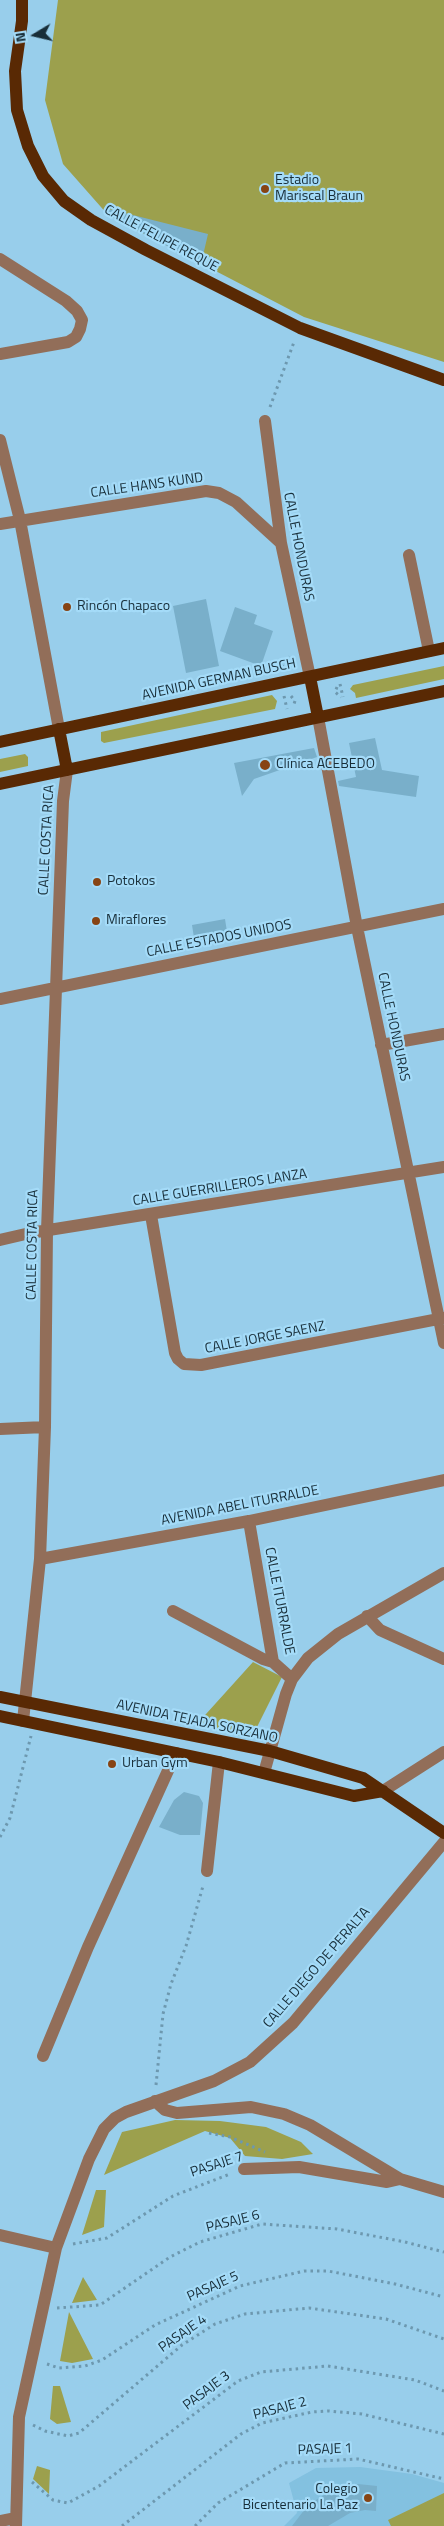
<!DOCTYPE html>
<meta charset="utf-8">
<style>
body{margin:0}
#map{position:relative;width:444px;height:2526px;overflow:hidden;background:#98ceeb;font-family:"Titillium Web",sans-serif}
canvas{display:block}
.north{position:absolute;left:10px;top:10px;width:50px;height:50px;-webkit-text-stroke:4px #a4dbf8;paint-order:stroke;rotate:261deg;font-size:14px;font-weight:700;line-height:20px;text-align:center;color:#182e39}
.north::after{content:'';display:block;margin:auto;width:18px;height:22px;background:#182e39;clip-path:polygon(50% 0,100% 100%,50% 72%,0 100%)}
</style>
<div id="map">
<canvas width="444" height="2526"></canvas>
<div class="north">N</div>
</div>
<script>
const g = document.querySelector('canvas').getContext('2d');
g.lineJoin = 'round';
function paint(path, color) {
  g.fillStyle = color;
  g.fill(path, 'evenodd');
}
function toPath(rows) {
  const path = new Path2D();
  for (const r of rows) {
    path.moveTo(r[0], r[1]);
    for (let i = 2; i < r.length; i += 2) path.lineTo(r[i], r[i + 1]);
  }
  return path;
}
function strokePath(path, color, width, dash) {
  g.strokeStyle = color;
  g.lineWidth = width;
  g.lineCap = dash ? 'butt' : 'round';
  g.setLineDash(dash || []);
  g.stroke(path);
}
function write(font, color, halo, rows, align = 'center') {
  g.font = font + ' "Titillium Web",sans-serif';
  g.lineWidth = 4.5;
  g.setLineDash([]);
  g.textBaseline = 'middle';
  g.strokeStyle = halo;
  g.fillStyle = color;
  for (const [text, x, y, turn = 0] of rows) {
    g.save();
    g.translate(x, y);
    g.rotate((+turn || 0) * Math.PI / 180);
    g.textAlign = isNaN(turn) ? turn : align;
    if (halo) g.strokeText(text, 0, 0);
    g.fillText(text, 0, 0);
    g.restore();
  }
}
const built = toPath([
 [360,2467,412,2474,444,2483,444,2526,284,2526,297,2513,289,2483,316,2468]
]);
const green = toPath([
 [58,0,444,0,444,362,304,317,108,215,63,164,45,100],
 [444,666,444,679,356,698,355,693,350,689,353,685],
 [272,695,277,701,275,709,104,743,101,741,101,732],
 [25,754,28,757,28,766,0,772,0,759],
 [253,1662,282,1677,251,1739,197,1724],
 [175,2120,220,2121,266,2127,301,2142,313,2154,282,2159,245,2156,230,2138,205,2131,104,2175,122,2132],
 [96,2190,106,2190,104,2227,82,2235],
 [83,2277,97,2300,72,2303],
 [69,2312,93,2359,72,2363,60,2361],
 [53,2386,60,2386,71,2422,57,2424,50,2419],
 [37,2466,50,2470,49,2494,33,2479],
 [444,2493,444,2526,391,2526,388,2520]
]);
const building = toPath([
 [109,209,208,234,201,264,107,214],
 [206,599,219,666,186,673,173,606],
 [235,607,257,615,254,624,273,631,261,666,220,651],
 [375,738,382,770,419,776,416,797,339,786,338,781,356,777,349,743],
 [314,748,317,757,254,779,242,796,234,763],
 [225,919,228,938,195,944,192,925],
 [184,1792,199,1796,203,1803,200,1835,180,1835,159,1827,174,1800],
 [358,2484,377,2486,376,2511,365,2510,350,2513,328,2526,292,2526,305,2509,316,2500,329,2492]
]);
const path = toPath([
 [270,407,294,342],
 [281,666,287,661,289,656],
 [340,684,343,697],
 [337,687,335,692,341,697],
 [284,696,287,709],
 [291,696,295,701,293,707],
 [0,1837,10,1818,31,1736],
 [156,2085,163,2014,171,1984,186,1946,203,1886],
 [209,2133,230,2137,265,2152],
 [73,2244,107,2238,173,2196,230,2174],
 [57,2308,100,2305,170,2257,200,2242,262,2224,337,2229,405,2242,444,2252],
 [47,2364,59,2368,85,2366,102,2360,155,2325,240,2286,304,2271,328,2271,395,2284,444,2297],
 [33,2425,45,2431,68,2436,79,2433,182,2345,215,2324,245,2314,309,2308,386,2319,444,2339],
 [32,2482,53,2500,68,2503,99,2486,238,2381,261,2372,328,2366,415,2380,444,2391],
 [122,2526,241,2434,262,2423,312,2412,329,2411,362,2414,444,2434],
 [195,2526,218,2503,285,2463,358,2459,444,2479]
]);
const minor = toPath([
 [0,259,66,301,77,311,82,320,80,329,76,337,68,342,0,354],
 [265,421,281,543,310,677],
 [0,440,20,520,59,729],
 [0,524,206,491,219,493,236,502,281,543],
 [409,555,429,651],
 [318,717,357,927,444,1343],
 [0,999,444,909],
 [381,1045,444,1034],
 [151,1215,175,1353,178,1359,184,1364,201,1365,444,1318],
 [0,1240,30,1233,444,1167],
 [0,1429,45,1427],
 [249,1521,273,1662,292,1679],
 [40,1559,249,1521,444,1480],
 [173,1611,263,1659,273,1662],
 [367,1616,380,1630,444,1659],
 [23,1721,40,1559,45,1427,47,1230,63,801,67,770],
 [264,1773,286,1694,292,1679,308,1658,338,1634,444,1573],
 [383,1791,444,1752],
 [207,1871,219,1762],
 [43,2056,88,1947,176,1753],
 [155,2101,165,2110,177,2113,251,2107,284,2114,310,2125,400,2179,444,2192],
 [244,2169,299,2167,387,2182,400,2179],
 [0,2235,56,2248],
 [0,2521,16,2518],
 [16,2526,19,2417,56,2248,89,2159,104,2129,115,2118,126,2112,214,2081,250,2062,293,2023,444,1842]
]);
const major = toPath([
 [22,0,22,21,15,71,17,110,28,146,43,176,64,201,91,220,146,250,300,328,444,380],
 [310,677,318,717],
 [59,729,67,770],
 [0,742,444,648],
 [0,784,444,691],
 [0,1697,270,1751,363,1778,444,1833],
 [0,1716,219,1762,354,1796,383,1791]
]);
const markers = [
 [265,189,5,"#874414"],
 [67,607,5,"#874414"],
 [265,765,6,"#874414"],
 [97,882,5,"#874414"],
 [96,921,5,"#874414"],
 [112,1764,5,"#874414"],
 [368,2498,5,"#874414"]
];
const poiNames = [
 ["Estadio",275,181],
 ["Mariscal Braun",275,197],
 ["Rincón Chapaco",77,607],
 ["Clínica ACEBEDO",276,765],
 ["Potokos",107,882],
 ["Miraflores",106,921],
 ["Urban Gym",122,1764],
 ["Colegio",358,2490,"right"],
 ["Bicentenario La Paz",358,2506,"right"]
];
const streetNames = [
 ["CALLE FELIPE REQUE",161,239,28],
 ["CALLE HANS KUND",147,486,-8],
 ["CALLE HONDURAS",298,547,79],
 ["AVENIDA GERMAN BUSCH",219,680,-12],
 ["CALLE COSTA RICA",47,840,-87],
 ["CALLE ESTADOS UNIDOS",219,939,-11],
 ["CALLE HONDURAS",393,1027,78],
 ["CALLE GUERRILLEROS LANZA",220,1188,-9],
 ["CALLE COSTA RICA",33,1245,-89],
 ["CALLE JORGE SAENZ",265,1338,-11],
 ["AVENIDA ABEL ITURRALDE",240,1506,-11],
 ["CALLE ITURRALDE",279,1601,79],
 ["AVENIDA TEJADA SORZANO",197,1722,12],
 ["CALLE DIEGO DE PERALTA",317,1968,-49],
 ["PASAJE 7",217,2165,-18],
 ["PASAJE 6",233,2222,-14],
 ["PASAJE 5",213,2287,-24],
 ["PASAJE 4",183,2334,-35],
 ["PASAJE 3",207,2391,-37],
 ["PASAJE 2",280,2409,-15],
 ["PASAJE 1",325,2450,-2]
];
paint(built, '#83c1e0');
paint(green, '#9ca04d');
paint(building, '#79afca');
strokePath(path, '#6d98af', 3, [2.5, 4]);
strokePath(minor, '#926e59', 12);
strokePath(major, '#592904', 12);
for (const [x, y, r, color] of markers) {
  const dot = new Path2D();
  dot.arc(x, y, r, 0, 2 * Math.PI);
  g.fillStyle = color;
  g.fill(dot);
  strokePath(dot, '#a4dbf8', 2);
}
write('14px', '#182e39', '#a4dbf8', poiNames, 'left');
write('14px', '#182e39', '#a4dbf8', streetNames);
</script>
